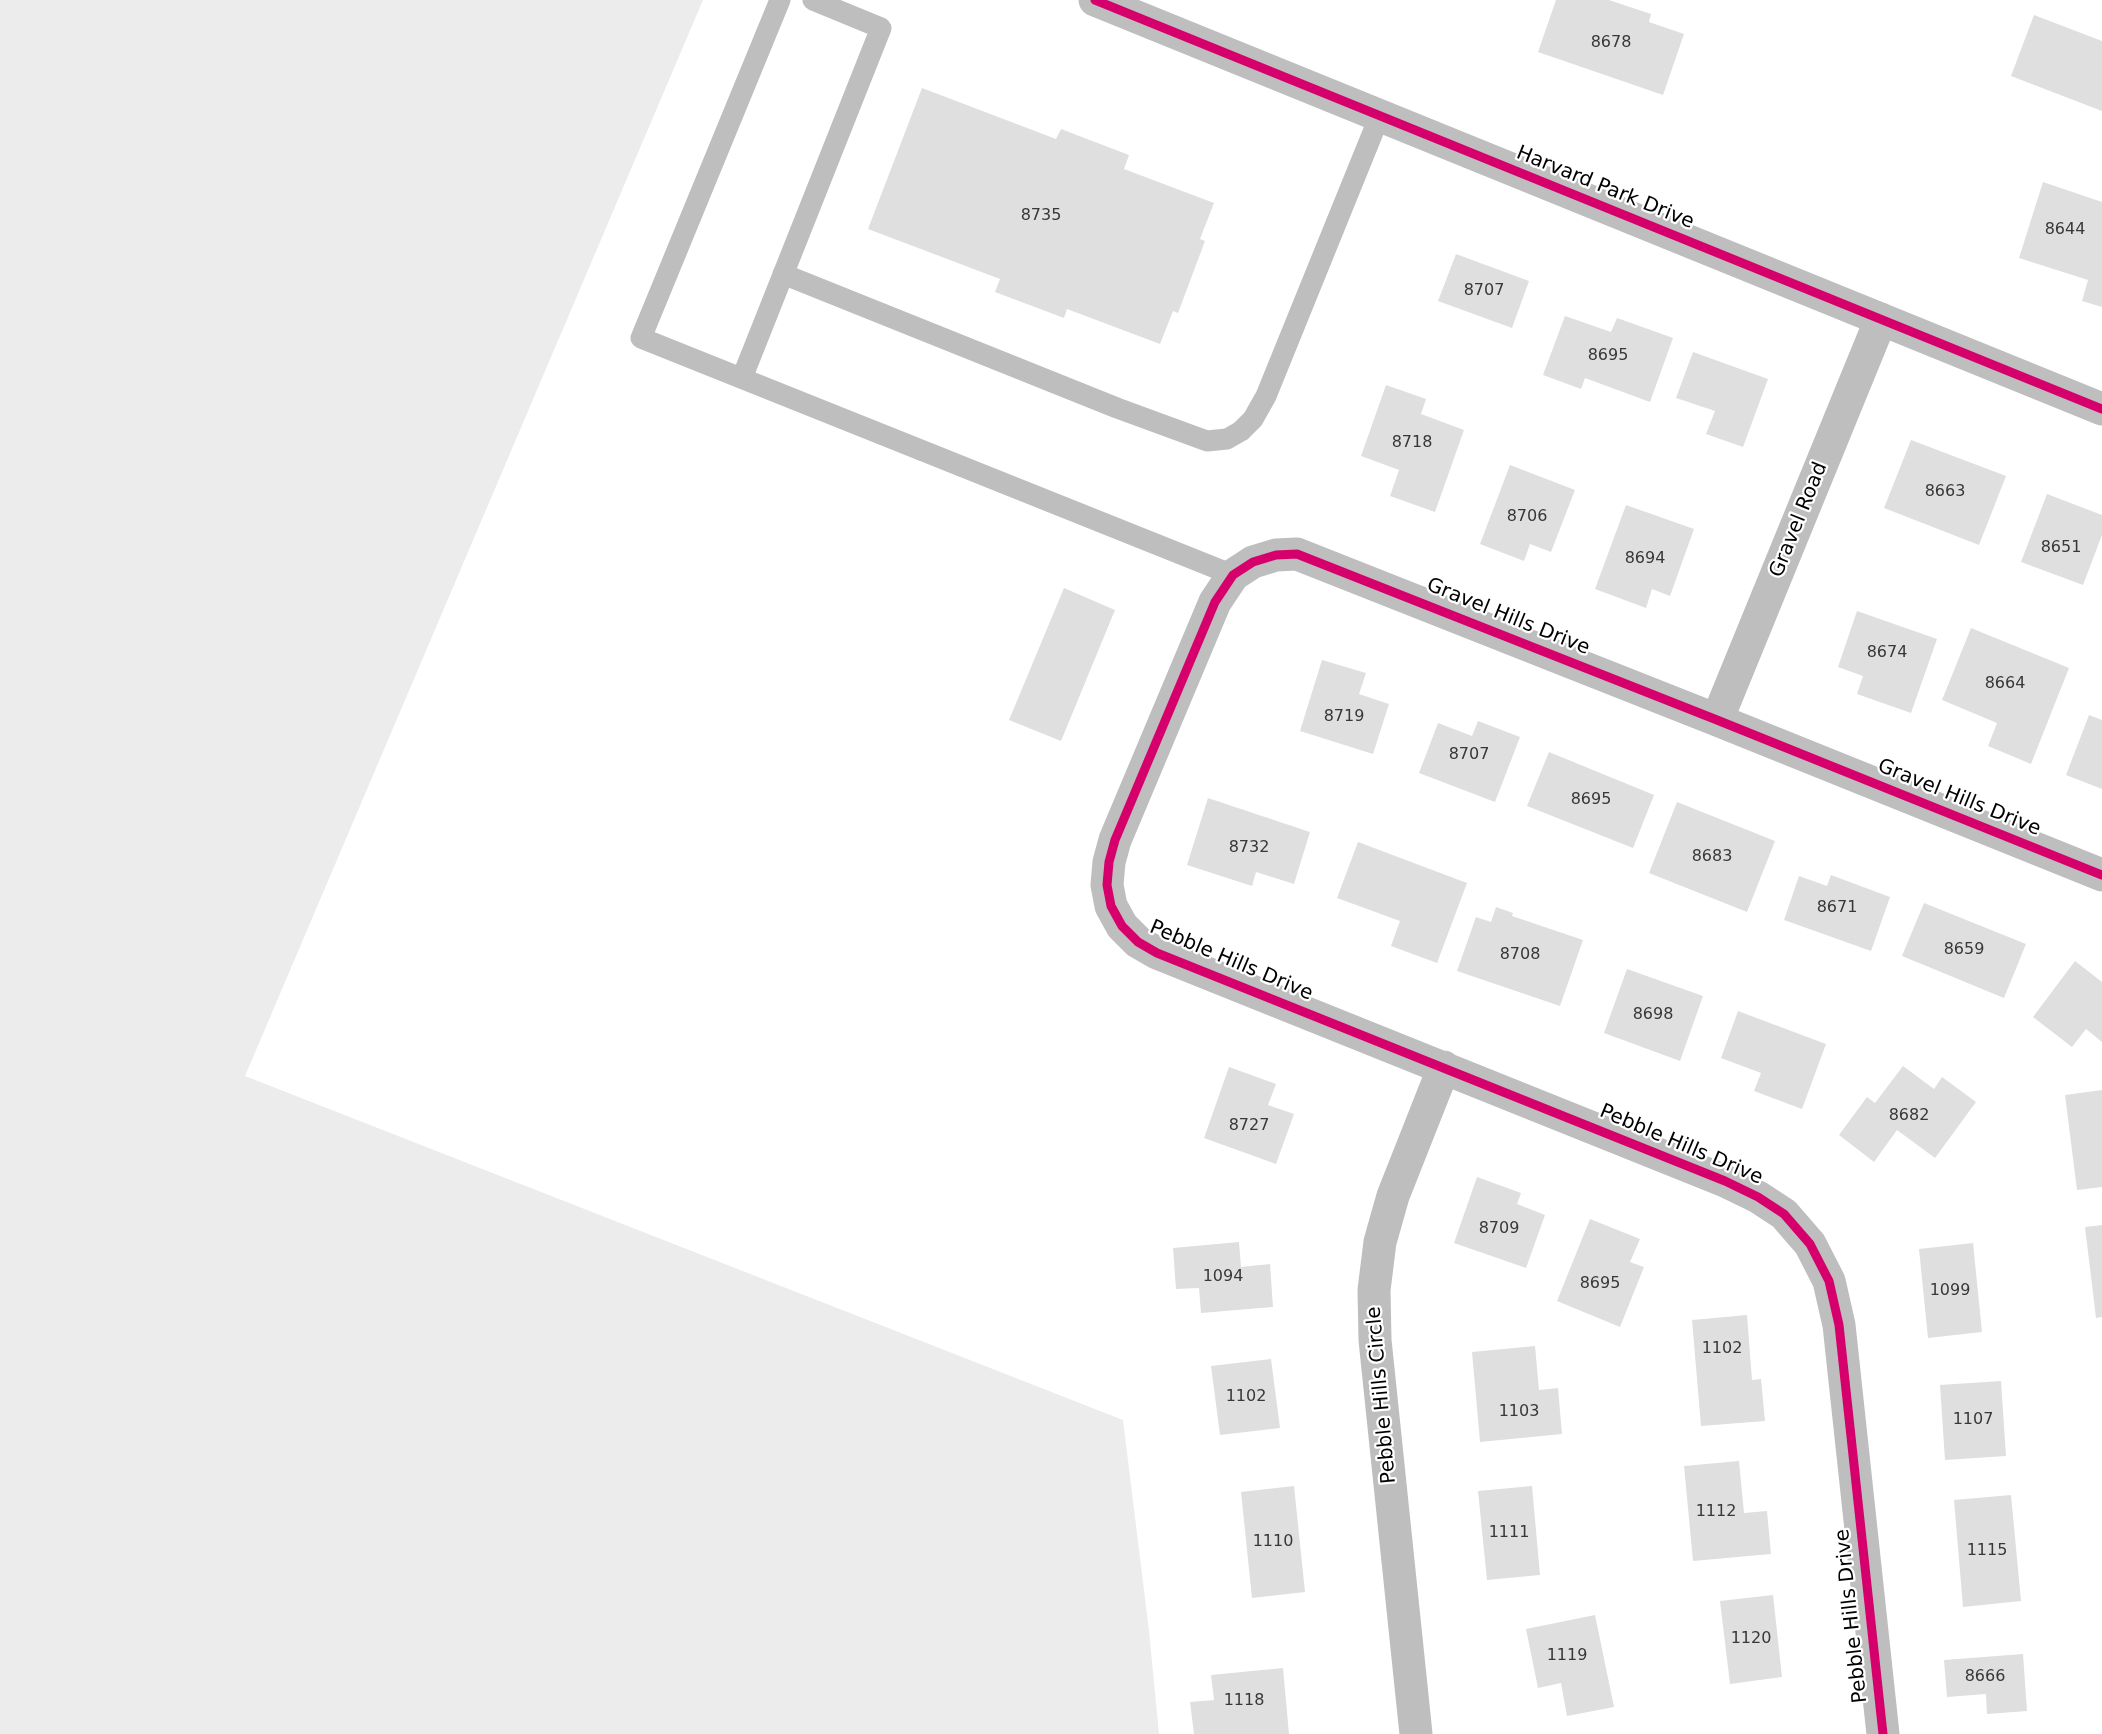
<!DOCTYPE html>
<style>
body{margin:0}
canvas{display:block;background:#fff}
</style>
<canvas width="2102" height="1734"></canvas>
<script>
const g = document.querySelector('canvas').getContext('2d');
g.lineJoin = 'round';
function paint(path, color) {
  g.fillStyle = color;
  g.fill(path, 'evenodd');
}
function toPath(rows) {
  const path = new Path2D();
  for (const r of rows) {
    path.moveTo(r[0], r[1]);
    for (let i = 2; i < r.length; i += 2) path.lineTo(r[i], r[i + 1]);
  }
  return path;
}
function strokePath(path, color, width, dash) {
  g.strokeStyle = color;
  g.lineWidth = width;
  g.lineCap = dash ? 'butt' : 'round';
  g.setLineDash(dash || []);
  g.stroke(path);
}
function write(font, color, halo, rows, align = 'center') {
  g.font = font + ' "DejaVu Sans",sans-serif';
  g.lineWidth = 4.5;
  g.setLineDash([]);
  g.textBaseline = 'middle';
  g.strokeStyle = halo;
  g.fillStyle = color;
  for (const [text, x, y, turn = 0] of rows) {
    g.save();
    g.translate(x, y);
    g.rotate((+turn || 0) * Math.PI / 180);
    g.textAlign = isNaN(turn) ? turn : align;
    if (halo) g.strokeText(text, 0, 0);
    g.fillText(text, 0, 0);
    g.restore();
  }
}
const green = toPath([
 [0,0,703,0,245,1076,1123,1420,1149,1631,1159,1734,0,1734]
]);
const building = toPath([
 [1556,0,1609,0,1651,14,1649,22,1684,34,1663,95,1538,52],
 [2034,15,2102,41,2102,111,2011,76],
 [922,88,1056,139,1061,129,1129,155,1124,169,1214,203,1200,239,1205,241,1178,313,1173,311,1160,344,1067,309,1064,318,995,292,1000,279,868,229],
 [2043,182,2102,202,2102,307,2082,301,2088,280,2019,258],
 [1456,254,1529,281,1512,328,1438,301],
 [1565,316,1611,332,1617,318,1673,338,1650,402,1585,378,1581,389,1543,375],
 [1693,352,1768,379,1743,447,1706,434,1715,411,1676,398],
 [1386,385,1426,399,1421,414,1464,430,1435,512,1390,496,1399,470,1361,456],
 [1911,440,2006,476,1979,545,1884,508],
 [1510,465,1575,490,1551,552,1530,544,1524,561,1480,544],
 [2047,494,2102,515,2102,535,2083,585,2021,562],
 [1626,505,1694,529,1670,596,1652,589,1646,608,1595,589],
 [1064,588,1115,610,1061,741,1009,720],
 [1857,611,1937,639,1911,713,1857,694,1863,676,1838,667],
 [1971,628,2069,668,2031,764,1988,746,1997,723,1942,700],
 [1322,660,1366,673,1359,694,1389,704,1373,754,1300,731],
 [2089,715,2102,720,2102,789,2066,775],
 [1478,721,1520,737,1495,802,1419,773,1438,723,1472,736],
 [1549,752,1654,795,1633,848,1527,806],
 [1208,798,1310,832,1294,884,1256,872,1252,886,1187,865],
 [1677,802,1775,841,1747,912,1649,873],
 [1358,842,1467,883,1437,963,1391,946,1400,921,1337,898],
 [1831,875,1890,897,1871,951,1784,920,1799,876,1827,886],
 [1924,903,2026,944,2004,998,1902,956],
 [1496,907,1513,913,1512,916,1583,940,1560,1006,1457,971,1476,917,1491,922],
 [2075,961,2102,982,2102,1042,2086,1029,2072,1047,2033,1017],
 [1627,969,1703,996,1680,1061,1604,1033],
 [1738,1011,1826,1044,1802,1109,1754,1091,1761,1073,1721,1058],
 [1903,1066,1934,1089,1942,1077,1976,1102,1935,1158,1897,1130,1874,1162,1839,1135,1867,1097,1875,1103],
 [1229,1067,1276,1084,1268,1105,1294,1114,1276,1164,1204,1138],
 [2102,1090,2102,1187,2077,1190,2065,1095],
 [1477,1177,1521,1193,1517,1204,1545,1215,1526,1268,1454,1243],
 [1590,1219,1640,1239,1630,1262,1644,1267,1620,1327,1557,1301],
 [2102,1225,2102,1317,2096,1318,2085,1227],
 [1239,1242,1241,1267,1270,1264,1273,1307,1201,1313,1199,1288,1176,1289,1173,1248],
 [1973,1243,1982,1332,1928,1338,1919,1249],
 [1747,1315,1752,1380,1761,1379,1765,1421,1701,1426,1692,1320],
 [1535,1346,1539,1390,1558,1388,1562,1434,1480,1442,1472,1352],
 [1271,1359,1280,1428,1220,1435,1211,1366],
 [2001,1381,2006,1456,1945,1460,1940,1385],
 [1739,1461,1744,1513,1767,1511,1771,1554,1693,1561,1684,1466],
 [1294,1486,1305,1592,1252,1598,1241,1492],
 [1532,1486,1540,1575,1487,1580,1478,1491],
 [2011,1495,2021,1601,1963,1607,1954,1500],
 [1773,1595,1782,1677,1730,1684,1720,1601],
 [1595,1615,1614,1707,1567,1716,1561,1683,1538,1688,1526,1629],
 [2023,1654,2027,1711,1987,1714,1986,1694,1947,1697,1944,1660],
 [1283,1668,1289,1734,1194,1734,1190,1702,1214,1700,1211,1675]
]);
const lane = toPath([
 [780,0,641,338,1233,575],
 [783,274,1117,408,1207,441,1227,439,1241,431,1253,419,1266,396,1380,115],
 [742,378,881,28,813,0]
]);
const street = toPath([
 [1095,0,2102,409],
 [1717,720,1881,319],
 [1416,1734,1375,1340,1374,1290,1380,1242,1393,1196,1444,1067],
 [1883,1734,1839,1325,1829,1281,1810,1244,1784,1214,1758,1197,1725,1181,1157,953,1138,942,1122,926,1111,906,1107,885,1109,862,1115,840,1215,602,1233,575,1253,562,1276,555,1297,554,1717,720,2102,875]
]);
const cycleway = toPath([
 [1095,0,2102,409],
 [1883,1734,1839,1325,1829,1281,1810,1244,1784,1214,1758,1197,1725,1181,1157,953,1138,942,1122,926,1111,906,1107,885,1109,862,1115,840,1215,602,1233,575,1253,562,1276,555,1297,554,1717,720,2102,875]
]);
const numberNames = [
 ["8678",1611,43],
 ["8735",1041,216],
 ["8644",2065,230],
 ["8707",1484,291],
 ["8695",1608,356],
 ["8718",1412,443],
 ["8663",1945,492],
 ["8706",1527,517],
 ["8651",2061,548],
 ["8694",1645,559],
 ["8674",1887,653],
 ["8664",2005,684],
 ["8719",1344,717],
 ["8707",1469,755],
 ["8695",1591,800],
 ["8732",1249,848],
 ["8683",1712,857],
 ["8671",1837,908],
 ["8659",1964,950],
 ["8708",1520,955],
 ["8698",1653,1015],
 ["8682",1909,1116],
 ["8727",1249,1126],
 ["8709",1499,1229],
 ["1094",1223,1277],
 ["8695",1600,1284],
 ["1099",1950,1291],
 ["1102",1722,1349],
 ["1102",1246,1397],
 ["1103",1519,1412],
 ["1107",1973,1420],
 ["1112",1716,1512],
 ["1111",1509,1533],
 ["1110",1273,1542],
 ["1115",1987,1551],
 ["1120",1751,1639],
 ["1119",1567,1656],
 ["8666",1985,1677],
 ["1118",1244,1701]
];
const streetNames = [
 ["Harvard Park Drive",1605,188,22],
 ["Gravel Road",1799,520,-68],
 ["Gravel Hills Drive",1508,617,22],
 ["Gravel Hills Drive",1959,798,22],
 ["Pebble Hills Drive",1231,961,23],
 ["Pebble Hills Drive",1681,1145,23],
 ["Pebble Hills Circle",1382,1395,-95],
 ["Pebble Hills Drive",1852,1616,-96]
];
paint(green, '#ececec');
paint(building, '#dfdfdf');
strokePath(lane, '#bebebe', 21);
strokePath(street, '#bebebe', 33);
strokePath(cycleway, '#d6006c', 9);
write('16px', '#383838', null, numberNames);
write('20px', '#000', '#fff', streetNames);
</script>
